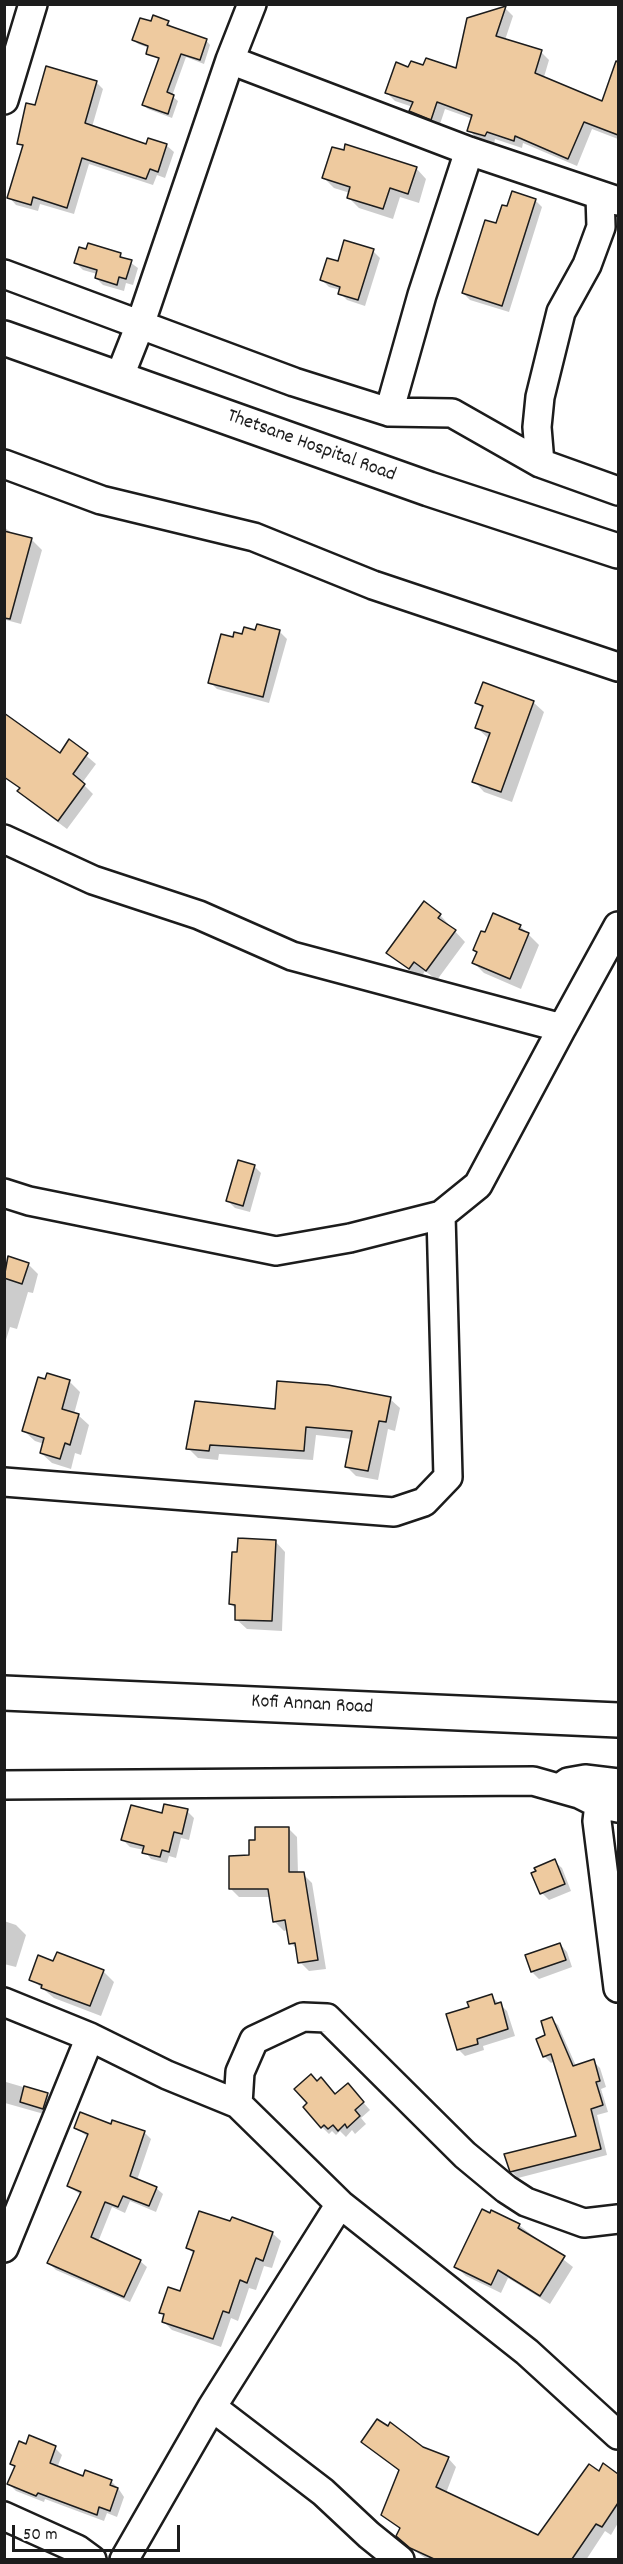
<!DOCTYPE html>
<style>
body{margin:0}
#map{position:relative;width:623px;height:2564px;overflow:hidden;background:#fff;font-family:Dekko,sans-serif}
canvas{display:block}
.frame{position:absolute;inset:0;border:6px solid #1c1c1c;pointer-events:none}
.scale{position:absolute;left:12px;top:2525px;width:168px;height:27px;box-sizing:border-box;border:3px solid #1c1c1c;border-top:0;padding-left:8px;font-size:18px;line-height:21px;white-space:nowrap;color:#1c1c1c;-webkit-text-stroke:4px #fff;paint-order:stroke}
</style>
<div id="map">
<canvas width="623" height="2564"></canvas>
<div class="frame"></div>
<div class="scale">50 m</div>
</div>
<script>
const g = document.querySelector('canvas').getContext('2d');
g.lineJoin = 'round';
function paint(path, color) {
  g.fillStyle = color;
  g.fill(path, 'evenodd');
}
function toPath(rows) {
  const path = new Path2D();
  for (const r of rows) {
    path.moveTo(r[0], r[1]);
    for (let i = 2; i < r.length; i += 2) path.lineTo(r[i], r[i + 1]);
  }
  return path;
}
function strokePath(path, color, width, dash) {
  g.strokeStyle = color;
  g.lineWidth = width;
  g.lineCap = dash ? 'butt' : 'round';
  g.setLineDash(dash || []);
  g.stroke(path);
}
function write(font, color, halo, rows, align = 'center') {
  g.font = font + ' Dekko,sans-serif';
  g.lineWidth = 4.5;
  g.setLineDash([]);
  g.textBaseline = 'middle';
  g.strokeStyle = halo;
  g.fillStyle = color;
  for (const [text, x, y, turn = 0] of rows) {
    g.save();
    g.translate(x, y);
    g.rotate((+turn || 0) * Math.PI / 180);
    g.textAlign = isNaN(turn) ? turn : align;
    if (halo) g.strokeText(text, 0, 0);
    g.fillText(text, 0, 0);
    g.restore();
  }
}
const shadow = toPath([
 [505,8,513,16,505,40,541,52,549,60,544,77,603,103,614,74,618,75,618,139,592,129,577,166,523,143,522,148,495,139,494,144,477,139,469,130,473,119,445,109,439,127,419,119,411,111,413,107,395,101,387,93,409,69,424,67,457,70,469,20],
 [168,22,172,28,206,40,210,45,204,64,186,57,172,96,178,101,172,118,148,109,143,105,160,60,147,53,149,48,138,44,134,40,152,23],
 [96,82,103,89,92,127,147,146,166,145,174,152,165,178,157,175,153,185,89,164,74,214,40,204,38,211,16,205,9,197,24,148,19,143,36,107],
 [416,168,426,179,419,203,400,197,393,219,359,208,348,197,350,193,334,188,324,178],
 [535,200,542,207,509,312,470,300,463,293,508,208],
 [373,251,380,258,365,306,347,300,340,293,341,290,329,287,321,279,339,263],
 [120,255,138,268,133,285,126,283,124,291,103,285,96,278,97,274,83,270,76,263],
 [4,527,13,534,32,540,42,550,21,624,6,620,4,626],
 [256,632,280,632,287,639,269,703,217,689,210,682,243,636],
 [533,702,544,712,512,802,484,792,474,781,489,739,477,728,484,710,477,703],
 [4,718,60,755,69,741,96,764,82,783,93,794,67,829,28,800,19,791,21,789,4,777],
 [424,903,440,915,465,942,437,980,425,971,420,979,388,952],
 [520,926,539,945,521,989,484,973,474,963,478,953,475,950],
 [254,1166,261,1173,250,1212,235,1208,228,1201],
 [9,1258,28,1264,38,1274,33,1293,28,1292,17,1329,10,1327,4,1346,4,1270],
 [46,1380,69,1381,80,1392,74,1414,78,1415,89,1425,81,1455,75,1453,71,1469,52,1463,41,1453,44,1444,35,1441,24,1431],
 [390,1399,400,1408,395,1431,388,1429,378,1480,356,1476,346,1466,352,1439,316,1435,313,1460,219,1454,218,1460,198,1458,188,1448,276,1411],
 [275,1541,285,1552,282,1631,247,1629,236,1619,237,1610,231,1604],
 [187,1811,194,1818,189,1840,181,1838,176,1858,169,1856,167,1863,151,1859,144,1850,130,1847,123,1840],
 [288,1828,297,1837,298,1874,303,1874,312,1883,326,1969,309,1971,300,1962,298,1950,291,1943,288,1930,284,1931,275,1922,271,1897,239,1897,230,1888,250,1857,257,1841],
 [554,1861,562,1868,571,1891,549,1900,542,1893,533,1874],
 [4,1921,16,1925,26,1935,16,1967,4,1964],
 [560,1944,567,1952,572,1967,539,1979,532,1972,527,1956],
 [54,1963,103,1971,114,1982,101,2016,54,1998,31,1979],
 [491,1996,507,2011,515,2036,483,2046,484,2050,465,2056,458,2049,471,2008],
 [551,2019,558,2025,576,2066,593,2061,600,2068,606,2087,601,2089,608,2112,597,2115,607,2155,518,2178,510,2170,578,2137,555,2061,551,2063,544,2056],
 [4,2077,6,2082,47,2094,55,2102,51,2116,5,2103,4,2105],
 [318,2083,336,2095,354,2092,370,2110,361,2118,366,2124,355,2134,352,2130,346,2137,340,2131,336,2135,332,2131,329,2134,322,2127],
 [112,2126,144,2132,151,2139,137,2180,156,2188,163,2194,156,2212,130,2201,125,2213,112,2207,98,2242,140,2261,147,2267,130,2302,56,2270,49,2263,81,2195,68,2186,88,2137,76,2128],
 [519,2225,573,2267,550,2304,508,2278,501,2293,466,2276,456,2267],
 [272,2233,281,2241,272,2268,264,2266,256,2290,249,2288,238,2321,231,2318,221,2347,172,2330,163,2321,165,2316,161,2312,181,2293,194,2254,188,2248],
 [363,2441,422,2448,448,2458,456,2467,446,2493,539,2537,604,2466,618,2476,618,2523,611,2535,605,2531,586,2560,444,2560,439,2557,438,2560,428,2560,406,2545,401,2530,383,2515,400,2472],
 [55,2448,62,2455,57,2468,84,2477,111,2481,118,2488,124,2497,117,2517,107,2513,104,2521,45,2499,44,2502,16,2491,9,2484,16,2467,12,2463]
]);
const building = toPath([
 [506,6,496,36,542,50,535,73,602,101,616,61,618,62,618,135,584,122,568,159,515,136,514,141,487,132,485,136,467,131,472,115,437,102,431,120,409,111,413,102,385,93,396,62,408,67,411,61,423,65,426,58,456,68,467,18,506,6],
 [153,15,169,21,167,25,207,39,200,60,181,54,167,92,174,95,168,114,142,105,159,58,146,54,148,46,132,40,140,18,151,21,153,15],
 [46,66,97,81,85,123,146,144,148,138,167,144,158,172,150,169,146,179,82,158,67,208,33,197,31,205,7,198,23,145,17,144,26,103,35,105,46,66],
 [345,144,417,167,408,194,390,188,383,209,347,198,350,187,322,178,332,147,344,150,345,144],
 [512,191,536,199,502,306,462,293,485,220,496,223,502,205,507,206,512,191],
 [344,240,374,249,358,300,338,294,340,287,320,280,327,258,338,261,344,240],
 [88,243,121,253,120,257,132,260,126,279,119,277,117,285,95,278,97,270,74,263,79,247,86,249,88,243],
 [4,531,32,538,10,619,4,618,4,531],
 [257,624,280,630,263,697,208,683,221,634,233,637,234,632,242,634,244,627,255,630,257,624],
 [483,682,534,701,501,792,472,782,490,733,475,728,483,706,475,703,483,682],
 [4,713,60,753,69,739,88,753,73,774,85,784,58,821,17,791,20,788,4,777,4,713],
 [424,901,441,914,438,918,456,930,426,971,414,962,409,969,386,953,424,901],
 [493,913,521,925,519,929,529,933,510,979,472,963,477,952,473,950,481,931,485,932,493,913],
 [238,1160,255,1165,243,1206,226,1201,238,1160],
 [8,1256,29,1263,22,1284,4,1278,8,1256],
 [47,1373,70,1380,62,1409,79,1414,70,1445,65,1443,60,1459,40,1453,44,1438,22,1431,38,1377,45,1379,47,1373],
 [277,1381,328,1385,391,1397,386,1422,379,1421,368,1471,345,1467,352,1431,306,1427,304,1451,210,1445,209,1451,186,1449,195,1401,275,1409,277,1381],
 [238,1538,276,1540,272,1621,235,1620,235,1605,229,1604,232,1552,237,1552,238,1538],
 [164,1804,188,1809,182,1834,174,1832,169,1852,162,1850,160,1857,142,1853,144,1846,121,1840,131,1805,162,1813,164,1804],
 [255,1827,289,1827,289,1872,304,1872,318,1960,298,1963,295,1943,289,1944,285,1920,273,1922,268,1889,229,1889,229,1856,249,1855,249,1840,255,1840,255,1827],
 [555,1859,565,1884,540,1894,531,1873,536,1871,534,1868,555,1859],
 [560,1943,566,1960,531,1972,525,1955,560,1943],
 [57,1952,104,1970,90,2006,41,1988,42,1985,29,1980,38,1955,53,1961,57,1952],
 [492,1994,495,2004,501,2002,508,2029,477,2039,478,2044,457,2050,446,2014,469,2007,467,2002,492,1994],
 [552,2017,573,2066,594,2059,600,2081,596,2082,603,2105,591,2109,601,2149,510,2172,504,2154,576,2136,551,2054,543,2057,536,2039,545,2035,541,2021,552,2017],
 [311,2074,317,2081,321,2077,335,2094,348,2083,364,2102,355,2110,360,2116,347,2128,345,2124,338,2131,333,2125,328,2129,324,2125,321,2128,303,2107,307,2103,294,2089,311,2074],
 [24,2086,48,2093,43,2109,20,2102,24,2086],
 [80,2112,111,2124,112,2120,145,2131,130,2176,157,2187,149,2206,123,2196,118,2207,105,2202,91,2237,141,2260,124,2297,47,2263,81,2192,67,2186,88,2134,74,2128,80,2112],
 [482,2209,490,2213,491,2210,520,2224,518,2228,565,2256,540,2296,498,2270,491,2285,454,2267,482,2209],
 [199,2211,230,2221,232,2217,273,2232,263,2261,256,2258,247,2283,240,2280,229,2313,223,2311,213,2339,162,2322,164,2314,159,2313,168,2287,180,2291,194,2251,186,2248,199,2211],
 [377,2419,388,2426,390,2422,423,2447,449,2457,436,2487,538,2535,589,2464,599,2471,603,2463,618,2474,618,2503,602,2527,596,2524,572,2559,434,2559,410,2548,396,2536,400,2528,381,2515,399,2470,361,2442,377,2419],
 [29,2435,56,2446,50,2463,83,2476,85,2470,112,2480,110,2485,118,2488,110,2511,99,2507,97,2515,38,2493,36,2496,7,2484,15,2466,10,2464,19,2441,26,2444,29,2435]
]);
const minor = toPath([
 [230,60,469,151,618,201],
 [4,100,33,4],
 [4,274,294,382,389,412,452,413,540,463,618,491],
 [119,378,140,325,230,60,252,4],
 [389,412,422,295,469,151],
 [540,463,537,427,540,397,561,312,587,265,601,227,600,195],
 [4,464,101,500,254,537,373,585,618,667],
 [4,839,93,880,199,915,292,956,562,1028,618,926],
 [4,1193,29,1201,276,1251,350,1238,441,1215,478,1185,562,1028],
 [4,1482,394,1512,424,1502,448,1477,441,1215],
 [4,1785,533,1781,579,1794,599,1804,618,1808],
 [561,1787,568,1782,585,1779,618,1783],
 [599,1804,597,1821,618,1988],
 [4,2002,90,2037,167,2075,238,2104,340,2204,212,2407,124,2560],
 [238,2104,240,2072,254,2040,303,2017,327,2018,465,2155,506,2189,526,2202,584,2223,618,2219],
 [340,2204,527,2352,618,2435],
 [4,2248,90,2037],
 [212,2407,323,2492,369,2535,400,2560],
 [4,2516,77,2549,92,2560]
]);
const major = toPath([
 [4,338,429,489,618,551],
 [4,1693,618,1720]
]);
const streetNames = [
 ["Thetsane Hospital Road",311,447,20],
 ["Kofi Annan Road",312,1706,3]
];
paint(shadow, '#0003');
paint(building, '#eeca9f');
strokePath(building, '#1c1c1c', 1.5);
strokePath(minor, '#1c1c1c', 32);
strokePath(major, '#1c1c1c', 38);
strokePath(minor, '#fff', 27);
strokePath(major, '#fff', 33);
write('20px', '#1c1c1c', '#fff', streetNames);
</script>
